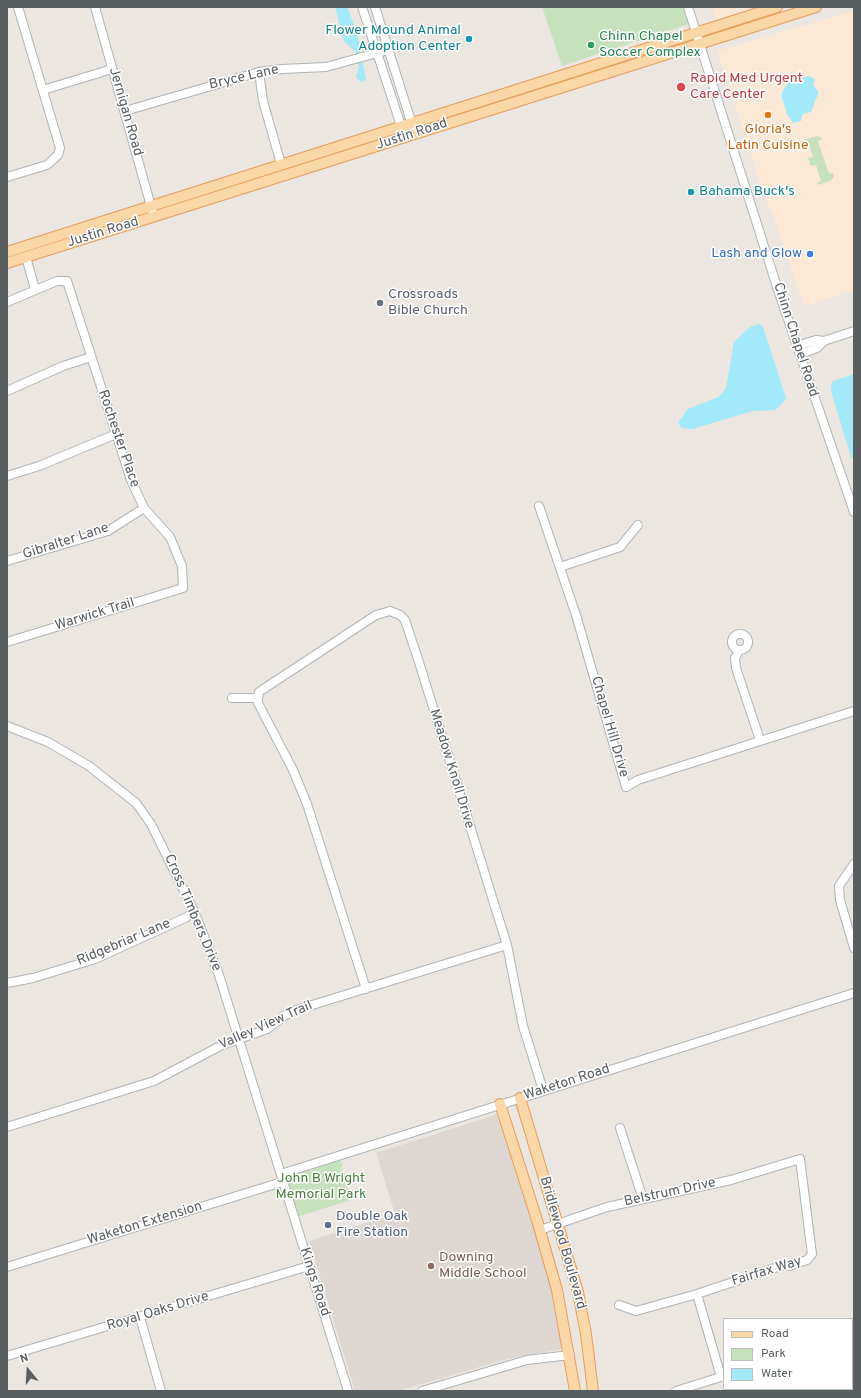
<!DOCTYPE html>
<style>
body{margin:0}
#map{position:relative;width:861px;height:1398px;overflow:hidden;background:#ebe6e0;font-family:Overpass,sans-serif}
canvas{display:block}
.frame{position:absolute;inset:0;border:8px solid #595e60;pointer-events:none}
.legend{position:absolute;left:723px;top:1318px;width:130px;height:72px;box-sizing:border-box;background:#fff;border:1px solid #bdbfbf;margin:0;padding:5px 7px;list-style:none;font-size:12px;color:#595e60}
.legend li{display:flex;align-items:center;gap:8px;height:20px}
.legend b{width:20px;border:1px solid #bdbfbf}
.north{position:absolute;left:8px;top:1350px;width:40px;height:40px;-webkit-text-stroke:3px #fff;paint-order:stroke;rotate:342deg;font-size:11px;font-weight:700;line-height:16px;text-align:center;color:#595e60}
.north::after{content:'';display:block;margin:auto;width:14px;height:18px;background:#595e60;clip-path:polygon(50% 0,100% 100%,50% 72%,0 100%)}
</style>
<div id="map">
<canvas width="861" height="1398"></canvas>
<div class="frame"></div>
<ul class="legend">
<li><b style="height:5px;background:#f9d7a6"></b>Road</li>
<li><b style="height:11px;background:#c6e2bd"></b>Park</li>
<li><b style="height:11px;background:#a2e9f9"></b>Water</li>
</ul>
<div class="north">N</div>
</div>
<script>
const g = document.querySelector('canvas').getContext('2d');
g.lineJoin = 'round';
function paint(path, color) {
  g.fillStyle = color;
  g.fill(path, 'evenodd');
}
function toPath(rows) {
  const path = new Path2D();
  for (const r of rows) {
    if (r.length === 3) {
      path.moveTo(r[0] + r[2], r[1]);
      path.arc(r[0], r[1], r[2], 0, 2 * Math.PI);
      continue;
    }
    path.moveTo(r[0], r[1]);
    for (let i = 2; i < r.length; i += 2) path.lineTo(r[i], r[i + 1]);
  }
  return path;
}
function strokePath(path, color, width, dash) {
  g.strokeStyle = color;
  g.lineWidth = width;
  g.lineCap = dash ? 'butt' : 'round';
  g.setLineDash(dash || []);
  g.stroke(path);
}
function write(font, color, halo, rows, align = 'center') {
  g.font = font + ' Overpass,sans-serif';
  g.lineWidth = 3;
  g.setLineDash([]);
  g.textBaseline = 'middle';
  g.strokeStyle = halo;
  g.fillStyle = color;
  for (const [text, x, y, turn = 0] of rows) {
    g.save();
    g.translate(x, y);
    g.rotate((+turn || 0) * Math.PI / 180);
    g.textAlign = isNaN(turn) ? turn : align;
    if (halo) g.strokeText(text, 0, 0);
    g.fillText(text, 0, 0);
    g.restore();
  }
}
const commercial = toPath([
 [712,7,756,7,716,20],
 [854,11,854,290,804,306,773,215,766,201,717,51]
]);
const education = toPath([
 [498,1114,551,1283,563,1349,507,1359,398,1391,355,1391,309,1241,395,1214,376,1153]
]);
const green = toPath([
 [542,7,686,7,692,23,562,66],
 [818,136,823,139,818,141,829,174,833,173,834,177,830,181,818,185,817,183,821,181,816,165,811,166,808,158,813,157,808,141,804,142,803,140],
 [340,1160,343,1165,341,1167,351,1200,297,1217,286,1180,287,1177]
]);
const water = toPath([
 [335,7,347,7,357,32,366,80,361,82,356,77,359,66,355,51,344,41],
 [809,76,815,79,813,85,818,91,818,94,811,112,803,114,801,121,793,123,787,114,781,95,788,82],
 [759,324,762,325,765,333,786,398,782,404,775,410,753,411,692,429,682,428,678,423,688,409,719,397,726,388,734,342,750,327],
 [854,374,854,460,851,457,831,391,831,385,833,381]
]);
const minor = toPath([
 [95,7,154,217],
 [362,7,405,138],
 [375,7,415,134],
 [688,7,777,287,854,512],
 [259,72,263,101,281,164],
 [43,90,112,69],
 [125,111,259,72,282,69,326,67,388,50],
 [7,177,47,165,58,155,60,148,18,7],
 [26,257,35,289],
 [7,302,57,281,67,281,131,480,144,508,170,537,182,566,183,588,7,642],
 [797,346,816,340,824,341],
 [800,354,817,348,824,341,854,331],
 [7,391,63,366,91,357],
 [7,476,39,466,116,434],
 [539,506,576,615,626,787,638,780,854,711],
 [7,561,108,531,144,508],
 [560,567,620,547,638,525],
 [740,642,8],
 [739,651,735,658,736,668,760,740],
 [232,698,258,698],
 [7,726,48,742,89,766,136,803,151,824,194,911,219,975,348,1391],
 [854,864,839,886,840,900,854,948],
 [7,983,33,978,95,959,187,917,194,911],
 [366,989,307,804,293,770,258,703,258,698,259,692,268,686,376,615,390,611,400,615,405,620,418,659,507,945,523,1026,543,1090],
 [7,1127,154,1081,222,1045,267,1029,284,1016,296,1010,507,945],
 [620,1128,643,1199],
 [281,1174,854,993],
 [540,1230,607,1207,731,1180,800,1159,812,1254,807,1260,789,1266,784,1265,697,1294,636,1311,619,1305],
 [7,1267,282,1182],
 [697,1294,721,1377],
 [140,1317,161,1391],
 [7,1356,309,1266],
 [845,1389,846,1391],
 [422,1391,527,1360,570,1355],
 [676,1391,724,1376]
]);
const major = toPath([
 [7,252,777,7],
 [7,263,816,7],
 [520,1098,578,1292,586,1334,593,1391],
 [500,1104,537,1220,557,1290,575,1391]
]);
const markers = [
 [469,39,4,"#0f9aa8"],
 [591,45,4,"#2e9e5b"],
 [681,87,5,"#e0444e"],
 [768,115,4,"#e8710a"],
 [691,192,4,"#0f9aa8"],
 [810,254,4,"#3f7fe0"],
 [380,303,4,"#6b7280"],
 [328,1225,4,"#5c6f8a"],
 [431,1266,4,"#8d6e63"]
];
const cultureNames = [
 ["Flower Mound Animal",461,31],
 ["Adoption Center",461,47],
 ["Bahama Buck's",699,192,"left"]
];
const leisureNames = [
 ["Chinn Chapel",599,37],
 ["Soccer Complex",599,53]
];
const streetNames = [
 ["Bryce Lane",244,78,-13],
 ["Jernigan Road",125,112,74],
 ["Justin Road",412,135,-18],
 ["Justin Road",103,233,-17],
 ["Chinn Chapel Road",795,340,72],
 ["Rochester Place",118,439,71],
 ["Gibralter Lane",66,542,-18],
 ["Warwick Trail",95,615,-17],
 ["Chapel Hill Drive",609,727,74],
 ["Meadow Knoll Drive",451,769,73],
 ["Cross Timbers Drive",192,913,67],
 ["Ridgebriar Lane",124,943,-23],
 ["Valley View Trail",266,1026,-24],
 ["Waketon Road",567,1083,-18],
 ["Belstrum Drive",670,1193,-12],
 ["Waketon Extension",145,1224,-17],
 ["Bridlewood Boulevard",562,1243,74],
 ["Fairfax Way",767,1272,-17],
 ["Kings Road",314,1282,72],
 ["Royal Oaks Drive",158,1312,-17]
];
const healthNames = [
 ["Rapid Med Urgent",690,79],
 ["Care Center",690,95]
];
const foodNames = [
 ["Gloria's",768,130],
 ["Latin Cuisine",768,146]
];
const shopNames = [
 ["Lash and Glow",802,254]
];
const worshipNames = [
 ["Crossroads",388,295],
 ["Bible Church",388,311]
];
const parkNames = [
 ["John B Wright",321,1179],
 ["Memorial Park",321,1195]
];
const serviceNames = [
 ["Double Oak",336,1217],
 ["Fire Station",336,1233]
];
const educationNames = [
 ["Downing",439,1258],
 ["Middle School",439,1274]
];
paint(commercial, '#fbe8d5');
paint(education, '#ded7d1');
paint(green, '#c6e2bd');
paint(water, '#a2e9f9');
strokePath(minor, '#b1b4b7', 10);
strokePath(major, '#e89d5c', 12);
strokePath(minor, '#fff', 8);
strokePath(major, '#f9d7a6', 10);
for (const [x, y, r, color] of markers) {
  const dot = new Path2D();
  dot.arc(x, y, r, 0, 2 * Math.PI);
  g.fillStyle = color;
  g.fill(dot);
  strokePath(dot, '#fff', 1.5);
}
write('14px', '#0d838f', '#fff', cultureNames, 'right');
write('14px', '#27864d', '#fff', leisureNames, 'left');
write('14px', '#595e60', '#fff', streetNames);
write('14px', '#be3a42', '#fff', healthNames, 'left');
write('14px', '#c56008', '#fff', foodNames);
write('14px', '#366cbe', '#fff', shopNames, 'right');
write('14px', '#5b616d', '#fff', worshipNames, 'left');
write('14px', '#477f39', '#fff', parkNames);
write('14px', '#4e5e75', '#fff', serviceNames, 'left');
write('14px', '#785e54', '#fff', educationNames, 'left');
</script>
